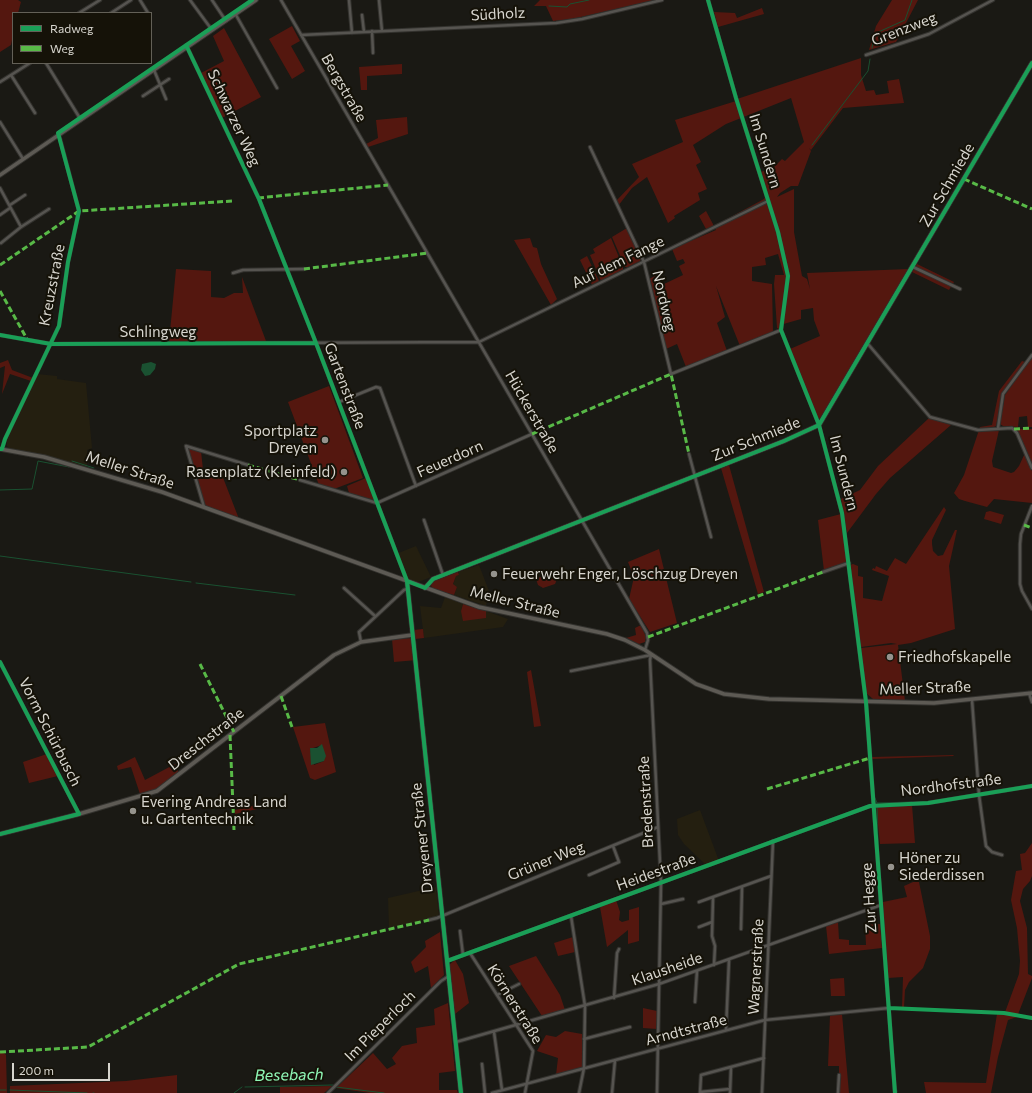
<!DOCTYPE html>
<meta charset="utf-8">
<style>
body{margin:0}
#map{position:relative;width:1032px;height:1093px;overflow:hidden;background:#1a1914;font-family:Commissioner,sans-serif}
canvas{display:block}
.legend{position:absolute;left:12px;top:12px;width:140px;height:52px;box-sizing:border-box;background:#151208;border:1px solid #636057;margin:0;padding:5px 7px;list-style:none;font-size:12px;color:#d7d5ce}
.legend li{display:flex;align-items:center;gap:8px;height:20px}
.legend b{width:20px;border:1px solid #636057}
.scale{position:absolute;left:12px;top:1063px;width:98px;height:18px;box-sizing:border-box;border:2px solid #d7d5ce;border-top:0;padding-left:5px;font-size:12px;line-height:14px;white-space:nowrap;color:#d7d5ce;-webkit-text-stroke:3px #151208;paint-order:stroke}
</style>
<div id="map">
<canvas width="1032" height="1093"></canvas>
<ul class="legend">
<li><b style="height:5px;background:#1a9f57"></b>Radweg</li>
<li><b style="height:5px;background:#58b947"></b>Weg</li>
</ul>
<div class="scale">200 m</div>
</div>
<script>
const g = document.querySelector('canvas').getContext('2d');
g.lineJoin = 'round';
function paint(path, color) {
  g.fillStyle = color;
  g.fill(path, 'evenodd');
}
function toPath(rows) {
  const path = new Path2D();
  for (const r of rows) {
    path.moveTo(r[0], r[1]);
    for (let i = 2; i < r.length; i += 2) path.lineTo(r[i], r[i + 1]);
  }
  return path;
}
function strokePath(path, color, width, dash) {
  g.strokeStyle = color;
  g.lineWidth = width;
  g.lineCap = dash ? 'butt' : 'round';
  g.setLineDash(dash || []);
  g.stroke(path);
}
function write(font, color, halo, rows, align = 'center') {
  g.font = font + ' Commissioner,sans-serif';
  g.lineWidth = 4;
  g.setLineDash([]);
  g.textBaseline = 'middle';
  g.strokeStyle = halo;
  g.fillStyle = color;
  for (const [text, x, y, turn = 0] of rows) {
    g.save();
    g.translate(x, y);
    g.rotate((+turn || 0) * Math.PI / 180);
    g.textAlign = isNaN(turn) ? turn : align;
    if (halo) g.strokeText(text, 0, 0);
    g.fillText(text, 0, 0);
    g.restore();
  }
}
const built = toPath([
 [37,374,57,376,57,379,86,383,92,448,87,450,87,467,9,448,7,446,7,438],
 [416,546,431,577,416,583,405,578,396,554],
 [479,565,489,591,486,606,454,595,457,587,453,585,456,576,459,575,458,572],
 [445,597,463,604,461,611,486,618,486,611,508,619,503,627,424,638,420,606,441,608],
 [700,810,719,861,706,865,684,844,678,835,677,819],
 [436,887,439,916,389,928,388,898]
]);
const green = toPath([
 [0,0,18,0,21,2,18,13,13,13,13,35,11,45,0,52],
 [540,0,655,0,572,19,553,21,546,6,534,6],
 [892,0,918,0,896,42,869,50,876,26],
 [762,8,764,14,718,27,714,12,735,13,737,18],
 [292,26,300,41,291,46,305,71,292,79,269,39],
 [224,28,261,97,222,118,201,73,224,61,213,36],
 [861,58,861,75,866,91,874,90,876,95,889,93,887,81,899,79,904,103,843,108,811,150,809,148,811,151,798,186,791,186,780,193,777,197,794,189,794,232,802,276,807,279,810,289,807,273,909,269,823,419,817,418,790,349,820,336,814,320,813,308,801,310,801,319,780,325,779,329,777,328,774,284,775,275,784,275,778,254,765,258,766,265,752,267,752,281,772,284,773,332,740,346,716,286,725,317,717,323,727,351,686,367,677,344,666,349,649,279,657,275,662,285,683,275,679,266,685,263,683,259,677,261,672,249,716,230,713,226,706,229,699,216,706,211,714,226,764,199,767,194,760,172,772,169,782,159,785,161,804,142,791,98,726,124,693,145,701,162,696,165,707,189,698,193,700,200,674,216,675,218,668,223,647,177,632,188,618,206,616,201,639,177,632,164,683,142,675,120,736,101,741,109,737,99],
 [402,64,402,74,367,76,367,90,361,90,359,67],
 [407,117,408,134,368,147,366,144,378,138,376,120],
 [627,228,641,259,640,261,628,267,625,267,612,237],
 [530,238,533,247,537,248,541,264,557,299,551,305,514,240],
 [611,238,623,267,623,270,601,281,590,255,595,253,593,249],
 [587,256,599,281,592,285,580,260],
 [917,264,954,282,949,290,912,272],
 [176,269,211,271,211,297,224,298,234,293,243,293,242,277,266,341,169,342],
 [1032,357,1032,427,1028,427,1027,416,1019,417,1018,427,1003,426,1000,424,1005,395],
 [8,360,12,370,33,378,31,381,10,374,2,394,5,366,0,368,0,363],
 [1022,361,1025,362,1002,394,996,426,990,429,999,430,992,461,993,467,1011,473,1014,472,1019,466,1025,453,1032,471,1032,503,994,499,987,507,965,501,959,499,954,493,964,475,980,427,992,425,999,391],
 [329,386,363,478,334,489,319,485,288,402],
 [929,418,951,425,890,478,876,494,847,533,841,499,860,490,878,466],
 [1017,429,1032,429,1032,465,1027,454],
 [187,448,201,451,204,479,222,475,239,519,204,505],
 [729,465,764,592,758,594,721,468],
 [366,478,374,500,349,493,347,486],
 [944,507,946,510,932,540,932,544,933,551,938,556,943,555,955,530,957,530,949,566,955,629,911,643,898,645,905,701,873,699,866,693,861,648,897,644,891,643,861,647,850,565,853,564,858,566,858,576,863,577,863,598,882,601,889,576,872,570,873,568,875,569,876,566,887,571,895,558,906,564],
 [990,511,1004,515,1001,524,984,519,986,512],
 [841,514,847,562,824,571,818,520],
 [659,549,677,623,650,632,629,599,634,577,628,562],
 [458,572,459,575,456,576,453,584,457,587,454,595,432,589,431,585,431,582],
 [551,572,557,574,558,577,555,584,543,588,538,585,536,579],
 [463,604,486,611,486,618,463,621,461,611],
 [641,625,646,637,645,642,639,644,626,638,636,635,635,628],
 [423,629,424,638,415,639,417,660,394,662,392,639,415,638,414,630],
 [531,670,541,726,534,727,527,672],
 [325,723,336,772,315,780,310,778,293,727],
 [322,745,324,761,314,765,310,749],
 [47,754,58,776,29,783,23,762],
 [953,755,954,756,872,759,872,757],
 [135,757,145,780,175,764,179,773,155,790,140,794,131,767,118,770,117,766],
 [268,802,266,807,235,814,235,810],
 [912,805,915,843,880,844,876,806],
 [1032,843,1032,876,1030,881,1023,889,1020,901,1027,928,1028,974,1032,976,1032,978,1017,1017,1008,1020,998,1057,991,1093,926,1093,924,1082,986,1083,997,1014,1004,1015,1019,974,1020,961,1017,928,1011,900,1016,871,1022,870,1020,854,1025,853],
 [913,882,919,882,930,936,930,949,923,968,909,982,905,990,904,1007,902,1007,903,977,888,978,883,902,907,897,904,886],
 [616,900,620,912,619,920,622,922,629,920,629,910,639,907,639,941,628,944,628,930,607,947,600,907],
 [838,922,839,939,849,940,849,945,866,945,865,925,880,924,882,948,829,954,826,926],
 [440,932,444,975,431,988,428,966,415,973,411,962,426,947,425,941],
 [573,937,575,952,558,956,554,943],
 [536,956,560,995,565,1010,542,1016,509,966],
 [455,960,463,974,469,1003,455,1014,449,965],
 [844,978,845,996,831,996,830,979],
 [448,1003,455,1071,439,1073,439,1090,457,1090,458,1093,370,1093,336,1088,373,1053,387,1069,396,1064,392,1058,402,1046,417,1043,416,1028,435,1025,434,1009],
 [643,1008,657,1011,657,1029,643,1028],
 [842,1014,849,1093,839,1093,839,1066,828,1066,830,1015],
 [565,1031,582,1034,582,1067,556,1075,558,1058,537,1051,546,1035,556,1037],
 [0,1053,4,1053,6,1055,7,1093,0,1093],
 [177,1075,177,1093,10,1093,10,1086,126,1081],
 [332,1086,324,1093,280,1093,280,1087]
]);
const water = toPath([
 [151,362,156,364,155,369,150,375,145,376,141,370,142,364],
 [322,744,326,756,324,761,311,765,310,748,317,748]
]);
const stream = toPath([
 [549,6,567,7,570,4,589,0],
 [872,48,874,34,905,20,912,0],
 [812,145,868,71,870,59],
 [72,461,94,468],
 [0,490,32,489,38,461,69,467],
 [0,556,191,582],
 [196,583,295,595],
 [875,798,877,803,912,802],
 [877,807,878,843],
 [876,849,877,865],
 [877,873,879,900],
 [880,909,882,940],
 [883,943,887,1004],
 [890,1037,892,1065],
 [896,1086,897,1092],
 [245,1087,333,1085],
 [336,1087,384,1093],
 [0,1090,6,1090],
 [10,1090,87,1093],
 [93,1093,94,1093],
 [234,1093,242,1087]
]);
const street = toPath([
 [140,0,148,13],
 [190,0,212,30],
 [212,0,226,21],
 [281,0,647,633,648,640,645,650],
 [349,0,352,33],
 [379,0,382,31],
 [708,0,736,98,778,232,788,276,781,330,819,425,842,513,866,702,895,1093],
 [79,13,100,0],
 [111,13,131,0],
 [236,15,277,88],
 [362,15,364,32],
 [372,31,373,53],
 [301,35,556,23,582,19,662,0],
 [187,47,259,199,316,343,407,581],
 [866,55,929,34,993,0],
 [46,63,81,120],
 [154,70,166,99],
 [11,75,35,113],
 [0,82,30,63],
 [143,96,169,79],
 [0,122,23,159],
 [590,147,644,262,671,374,781,330],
 [0,188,21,227],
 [10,205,25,195],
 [0,215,10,208],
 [1,243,21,227,49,209],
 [913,267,960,289],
 [233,273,243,270,304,269],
 [0,335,51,344,479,342,768,201],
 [868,344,930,417,978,430,1012,428,1017,433,1032,468],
 [339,402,376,387,380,388,416,486],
 [998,428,1003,394,1032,355],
 [186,446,248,465],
 [186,446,204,507],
 [2,449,5,439,59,326,68,262,79,211,59,135],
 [689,454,711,537],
 [300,480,377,503],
 [377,503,532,434],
 [1032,506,1021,534,1020,544,1020,584,1022,591,1032,609],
 [424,520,443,575],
 [823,572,849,563],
 [344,588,375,616],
 [361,642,359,632,404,590,407,589],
 [651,655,650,660,661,883,657,1093],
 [0,662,79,814],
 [571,671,651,655],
 [1029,693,1032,702],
 [972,700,979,795,986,846,992,852,1002,855],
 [589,875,619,862,613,846],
 [713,898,712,936,715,946,714,965],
 [699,902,771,876],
 [661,904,683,899],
 [571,916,585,1006,584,1068,579,1093],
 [429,920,437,918,658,827],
 [699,927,712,922],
 [741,929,742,887],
 [460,931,463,955],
 [470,953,533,1051,525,1093],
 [447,961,870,806,928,803,1032,786],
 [497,995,519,984],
 [614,998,617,953,619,949],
 [695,1002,697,971],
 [726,1030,729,960],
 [494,1032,502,1090],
 [584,1039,630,1027],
 [456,1042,659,984,881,905],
 [482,1064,485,1093],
 [700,1092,730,1089],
 [328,1093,441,981,449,976],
 [492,1093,765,1020,889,1008],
 [612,1093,615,1060],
 [700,1093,701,1075,764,1058],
 [730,1093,731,1067],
 [762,1093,773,841],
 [838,1093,839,1075]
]);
const secondary = toPath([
 [0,175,256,0],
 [0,449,44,457,162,492,479,607,607,634,625,640,645,650,696,684,724,694,769,699,934,703,1032,693],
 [407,581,461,1093],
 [425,588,433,579,784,441,819,425,1032,63],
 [0,834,79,814,157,791,334,655,361,642,412,635]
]);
const quiet = toPath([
 [964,179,1032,209],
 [258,198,388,185],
 [0,265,79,211,232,201],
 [304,269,428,253],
 [0,291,27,339],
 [1014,429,1032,428],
 [532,434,671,374,689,454],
 [248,465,300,480],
 [1024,525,1032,528],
 [648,637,823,572],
 [200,664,234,732],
 [281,696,292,727],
 [230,735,234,830],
 [767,789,870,758],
 [0,1052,88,1047,239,964,429,920]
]);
const cycleway = toPath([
 [708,0,736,98,778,232,788,276,781,330,819,425,842,513,866,702,895,1093],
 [186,45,259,199,316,343,407,581,461,1093],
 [0,335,51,344,316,343],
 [0,449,2,449,5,439,59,326,68,262,79,211,58,133,252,0],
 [407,581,425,588,433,579,784,441,819,425,1032,63],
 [0,662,79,814,0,834],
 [447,961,870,806,928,803,1032,786],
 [889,1008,1004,1013,1032,1018]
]);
const markers = [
 [325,440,4,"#95938d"],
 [344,472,4,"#95938d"],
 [494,574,4,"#95938d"],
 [890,657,4,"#95938d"],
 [133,811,4,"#95938d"],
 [891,867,4,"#95938d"]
];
const streetNames = [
 ["Südholz",498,14,-3],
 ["Grenzweg",904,29,-21],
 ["Bergstraße",344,88,60],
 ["Schwarzer Weg",234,118,65],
 ["Im Sundern",765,151,73],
 ["Zur Schmiede",947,185,-60],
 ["Auf dem Fange",618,262,-26],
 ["Kreuzstraße",52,285,-79],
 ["Nordweg",664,301,77],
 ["Schlingweg",158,332],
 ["Gartenstraße",345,386,69],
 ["Hückerstraße",532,412,60],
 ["Zur Schmiede",756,439,-22],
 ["Feuerdorn",450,459,-24],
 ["Meller Straße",130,470,18],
 ["Im Sundern",844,473,76],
 ["Meller Straße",515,602,14],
 ["Meller Straße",925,688,-2],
 ["Vorm Schürbusch",50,732,63],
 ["Dreschstraße",206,739,-38],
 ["Nordhofstraße",951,785,-7],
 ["Bredenstraße",646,802,-93],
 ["Dreyener Straße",422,838,-96],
 ["Grüner Weg",546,861,-22],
 ["Heidestraße",656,872,-20],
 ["Zur Hegge",869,898,-94],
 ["Wagnerstraße",756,967,-87],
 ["Klausheide",667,969,-19],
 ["Körnerstraße",515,1004,58],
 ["Im Pieperloch",380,1026,-45],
 ["Arndtstraße",686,1030,-15]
];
const poiNames = [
 ["Sportplatz",317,431,"right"],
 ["Dreyen",317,448,"right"],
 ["Rasenplatz (Kleinfeld)",336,472,"right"],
 ["Feuerwehr Enger, Löschzug Dreyen",502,574],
 ["Friedhofskapelle",898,657],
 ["Evering Andreas Land",141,802],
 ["u. Gartentechnik",141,819],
 ["Höner zu",899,858],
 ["Siederdissen",899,875]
];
const waterNames = [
 ["Besebach",289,1075,-1]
];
paint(built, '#241f10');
paint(green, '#54170f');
paint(water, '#1a5131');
strokePath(stream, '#1a5131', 1);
strokePath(street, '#33322e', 4.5);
strokePath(secondary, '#33322e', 5.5);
strokePath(street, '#565450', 2.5);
strokePath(secondary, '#5d5a54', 3.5);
strokePath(quiet, '#58b947', 3, [6, 3]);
strokePath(cycleway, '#1a9f57', 4);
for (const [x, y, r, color] of markers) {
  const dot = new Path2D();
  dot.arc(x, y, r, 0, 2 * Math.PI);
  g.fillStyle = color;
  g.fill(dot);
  strokePath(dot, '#151208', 1.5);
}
write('15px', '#d7d5ce', '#151208', streetNames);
write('15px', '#d7d5ce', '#151208', poiNames, 'left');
write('italic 16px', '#8ff7b6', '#151208', waterNames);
</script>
